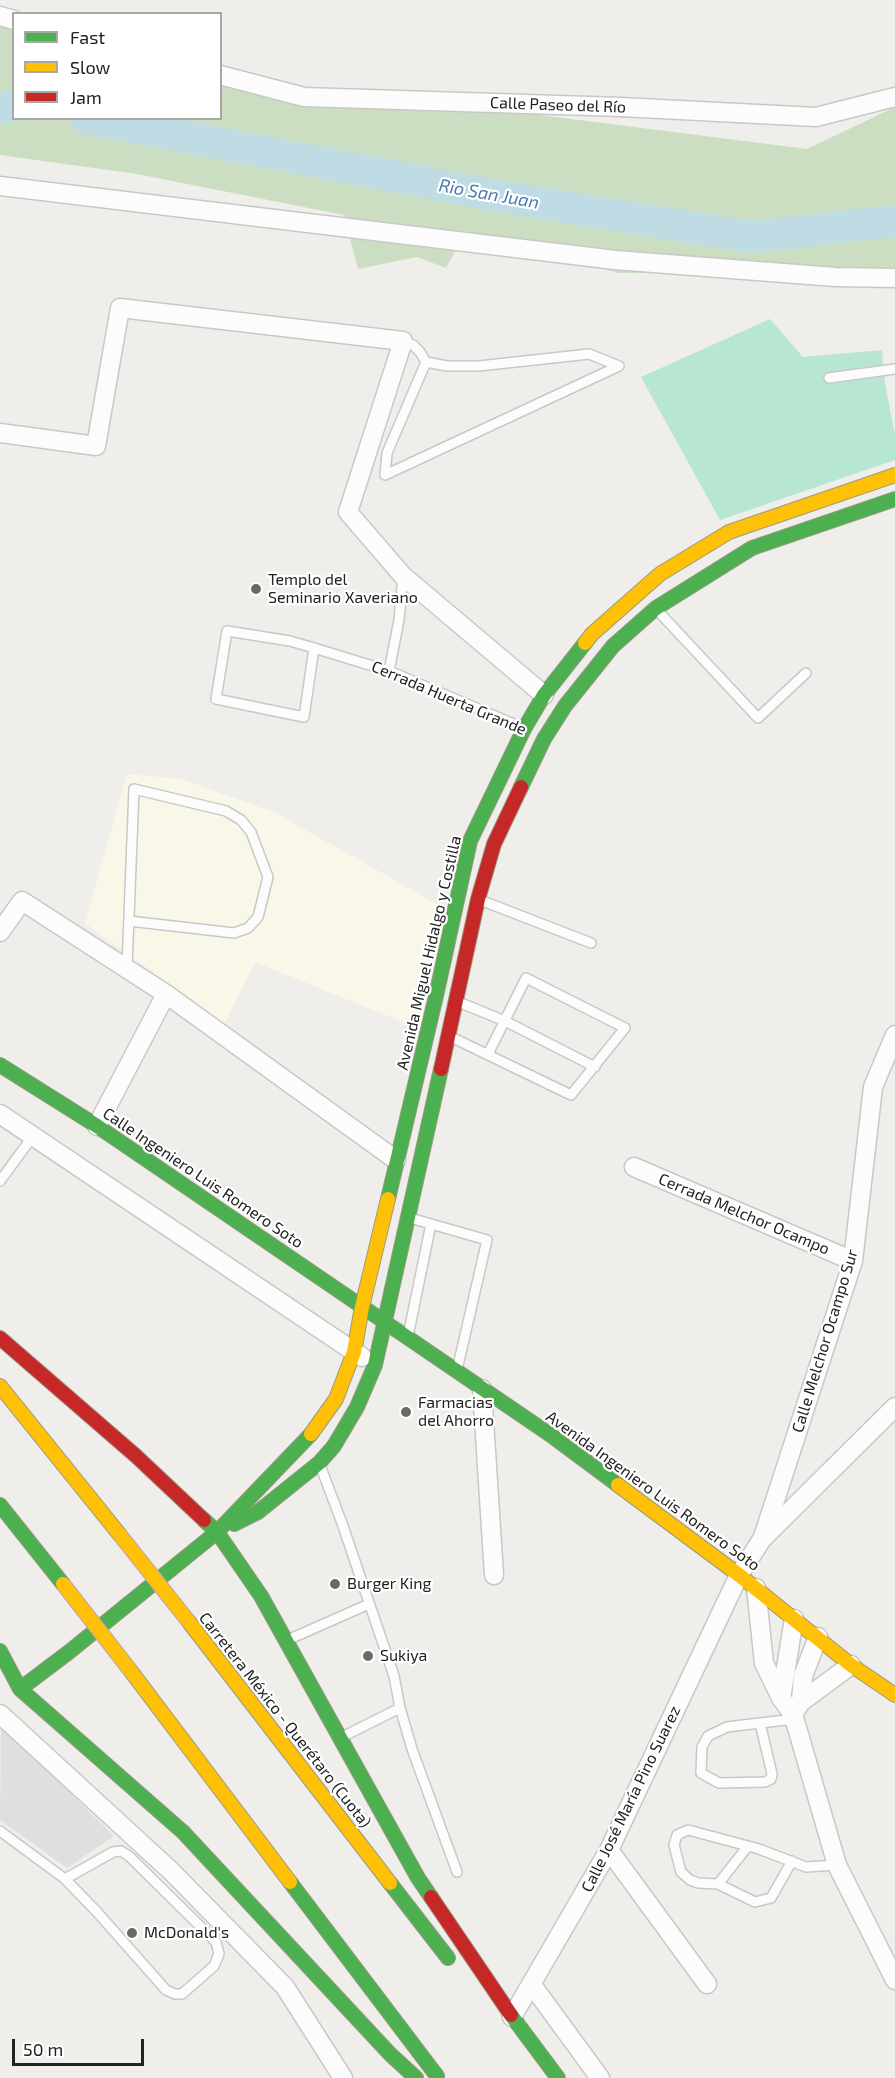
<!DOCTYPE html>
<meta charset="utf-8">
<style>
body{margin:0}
#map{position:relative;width:895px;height:2078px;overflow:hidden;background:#f0eeeb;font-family:"Exo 2",sans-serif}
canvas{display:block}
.legend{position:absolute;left:12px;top:12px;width:210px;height:108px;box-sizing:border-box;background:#fff;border:2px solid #a7a7a7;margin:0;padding:8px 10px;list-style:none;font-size:18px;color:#222}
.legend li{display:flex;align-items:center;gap:12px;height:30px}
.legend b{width:30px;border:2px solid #a7a7a7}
.scale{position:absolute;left:12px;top:2039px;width:132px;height:27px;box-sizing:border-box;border:3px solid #222;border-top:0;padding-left:8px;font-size:18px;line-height:21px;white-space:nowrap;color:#222;-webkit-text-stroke:4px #fff;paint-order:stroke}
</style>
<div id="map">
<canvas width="895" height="2078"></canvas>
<ul class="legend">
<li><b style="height:8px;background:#4caf50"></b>Fast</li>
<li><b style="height:8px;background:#ffc107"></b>Slow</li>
<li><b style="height:8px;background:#c62828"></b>Jam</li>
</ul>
<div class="scale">50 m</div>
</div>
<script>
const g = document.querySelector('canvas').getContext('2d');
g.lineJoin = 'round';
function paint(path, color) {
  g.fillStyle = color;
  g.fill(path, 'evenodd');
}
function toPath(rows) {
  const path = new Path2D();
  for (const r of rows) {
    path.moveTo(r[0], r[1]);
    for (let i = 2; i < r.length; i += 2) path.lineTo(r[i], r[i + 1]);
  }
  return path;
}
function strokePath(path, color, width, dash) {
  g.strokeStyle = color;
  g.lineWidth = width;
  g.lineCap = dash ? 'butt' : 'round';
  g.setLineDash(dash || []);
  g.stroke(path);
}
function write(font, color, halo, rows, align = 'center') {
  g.font = font + ' "Exo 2",sans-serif';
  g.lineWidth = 4.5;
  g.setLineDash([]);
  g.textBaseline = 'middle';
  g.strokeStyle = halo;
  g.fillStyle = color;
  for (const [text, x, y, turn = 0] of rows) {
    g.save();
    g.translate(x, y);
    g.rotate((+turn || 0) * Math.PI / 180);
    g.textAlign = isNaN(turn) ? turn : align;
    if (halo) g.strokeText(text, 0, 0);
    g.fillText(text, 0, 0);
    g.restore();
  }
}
const education = toPath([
 [127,774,181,779,276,813,442,907,420,1029,255,962,224,1024,85,923]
]);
const forest = toPath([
 [0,23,13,26,14,118,220,118,221,75,334,105,532,114,807,149,895,107,895,272,619,273,466,232,446,268,417,257,358,269,344,215,137,174,0,155]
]);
const pitch = toPath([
 [770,319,803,357,882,350,885,383,895,436,895,460,720,520,641,377]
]);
const parking = toPath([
 [1,1725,114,1836,67,1868,0,1820]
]);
const river = toPath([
 [0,107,14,106],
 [86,118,503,197,752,237,895,221]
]);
const lane = toPath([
 [403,341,413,345,420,352,426,362,447,366,479,366,589,354,619,366],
 [426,362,387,453,385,475,619,366],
 [829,378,895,369],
 [657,610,758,718,806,673],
 [314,648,304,717,216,699,227,631,290,641,314,648,389,671,523,728],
 [389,671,399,620,403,576],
 [480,900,591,943],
 [127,967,134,789,226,811,241,820,251,832,268,877,258,917,248,928,234,933,129,921],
 [456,1001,505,1021,595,1067],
 [449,1036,571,1095,625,1028,526,978,488,1054],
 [0,1181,33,1136],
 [410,1218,487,1240,457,1370],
 [408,1336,431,1224],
 [320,1465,343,1526,394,1676,400,1708,412,1749,457,1872],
 [292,1638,369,1604],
 [760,1723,772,1774,771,1779,765,1782,719,1783,701,1773,702,1747,708,1736,727,1727,760,1723,795,1719],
 [346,1735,400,1708],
 [0,1831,65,1879,97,1912,166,1990,175,1994,182,1994,214,1966,219,1954,216,1942,129,1856,121,1851,113,1852,65,1879],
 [748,1846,718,1884,698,1883,690,1880,681,1872,674,1845,677,1835,688,1830,748,1846,759,1849,806,1867,837,1865],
 [718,1884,755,1902,771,1898,792,1861]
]);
const street = toPath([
 [0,16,14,20],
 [220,75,304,97,621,107,816,117,895,97],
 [0,186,615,260,835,277,895,278],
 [0,433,96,446,120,308,403,341,348,512,403,576,544,695],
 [0,932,22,901,166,994,396,1160],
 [0,1114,362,1357],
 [97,1126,166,994],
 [634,1167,853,1261],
 [482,1389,494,1575],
 [764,1534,853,1261,873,1087,895,1035],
 [756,1588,764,1663,781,1698,793,1714,837,1865,895,1980],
 [781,1698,794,1619],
 [801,1702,803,1676,818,1637],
 [0,1714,171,1871,285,1987,343,2078],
 [793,1714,801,1702,851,1665],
 [609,1850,707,1984],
 [532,1985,600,2078],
 [512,2017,609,1850,739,1575,762,1539,895,1407]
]);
const fast = toPath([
 [521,787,544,739,565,706,613,646,656,608,752,548,895,499],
 [0,1065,97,1126,552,1436,618,1485],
 [388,1199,436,996,470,841,524,729,544,695,585,643],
 [0,1505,63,1584],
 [204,1520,217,1532,261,1596,418,1878,431,1897],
 [234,1524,258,1512,319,1463,334,1446,357,1407,375,1365,441,1069],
 [0,1651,20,1689,183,1832,390,2054,416,2078],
 [20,1689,69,1652,217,1532,311,1434],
 [290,1882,437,2076],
 [390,1883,448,1958],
 [511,2015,558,2078]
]);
const slow = toPath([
 [585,643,592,634,660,574,729,532,895,475],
 [0,1386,120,1535],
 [311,1434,336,1399,354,1352,362,1307,388,1199],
 [618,1485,739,1575,851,1665,895,1695],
 [189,1622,390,1883],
 [130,1670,290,1882]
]);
const jam = toPath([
 [441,1069,478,899,494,844,521,787],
 [0,1338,136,1456,204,1520],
 [431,1897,511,2015]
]);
const slowBridge = toPath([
 [120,1535,189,1622],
 [63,1584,130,1670]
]);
const markers = [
 [256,589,6,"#6a6968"],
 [406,1412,6,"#6a6968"],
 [335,1584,6,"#6a6968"],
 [368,1656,6,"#6a6968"],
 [132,1933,6,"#6a6968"]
];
const streetNames = [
 ["Calle Paseo del Río",558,105,2],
 ["Cerrada Huerta Grande",449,698,23],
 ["Avenida Miguel Hidalgo y Costilla",429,953,-77],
 ["Calle Ingeniero Luis Romero Soto",203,1178,34],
 ["Cerrada Melchor Ocampo",744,1214,23],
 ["Calle Melchor Ocampo Sur",825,1341,-73],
 ["Avenida Ingeniero Luis Romero Soto",653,1491,36],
 ["Carretera México - Querétaro (Cuota)",285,1720,52],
 ["Calle José María Pino Suarez",631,1799,-64]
];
const poiNames = [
 ["Templo del",268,580],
 ["Seminario Xaveriano",268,598],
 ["Farmacias",418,1403],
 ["del Ahorro",418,1421],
 ["Burger King",347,1584],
 ["Sukiya",380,1656],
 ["McDonald's",144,1933]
];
const waterNames = [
 ["Rio San Juan",489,194,10]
];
paint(education, '#f8f7e8');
paint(forest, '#cbdec1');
paint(pitch, '#b7e6d2');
paint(parking, '#e0dfde');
strokePath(river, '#bfdbe3', 32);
strokePath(lane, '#c9c8c7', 12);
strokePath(street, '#c9c8c7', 21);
strokePath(fast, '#999a82', 16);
strokePath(slow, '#999a82', 16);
strokePath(jam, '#999a82', 16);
strokePath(lane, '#fdfcfc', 9);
strokePath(street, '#fdfcfc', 18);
strokePath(fast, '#4caf50', 14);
strokePath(slow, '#ffc107', 14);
strokePath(jam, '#c62828', 14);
strokePath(slowBridge, '#c5a2ac', 16, []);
strokePath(slowBridge, '#ffc107', 14);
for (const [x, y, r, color] of markers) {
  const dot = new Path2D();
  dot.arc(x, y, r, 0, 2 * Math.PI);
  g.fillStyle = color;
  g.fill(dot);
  strokePath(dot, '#fff', 2);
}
write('16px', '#222', '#fff', streetNames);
write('16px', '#222', '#fff', poiNames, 'left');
write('italic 18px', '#4a7aab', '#fff', waterNames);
</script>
